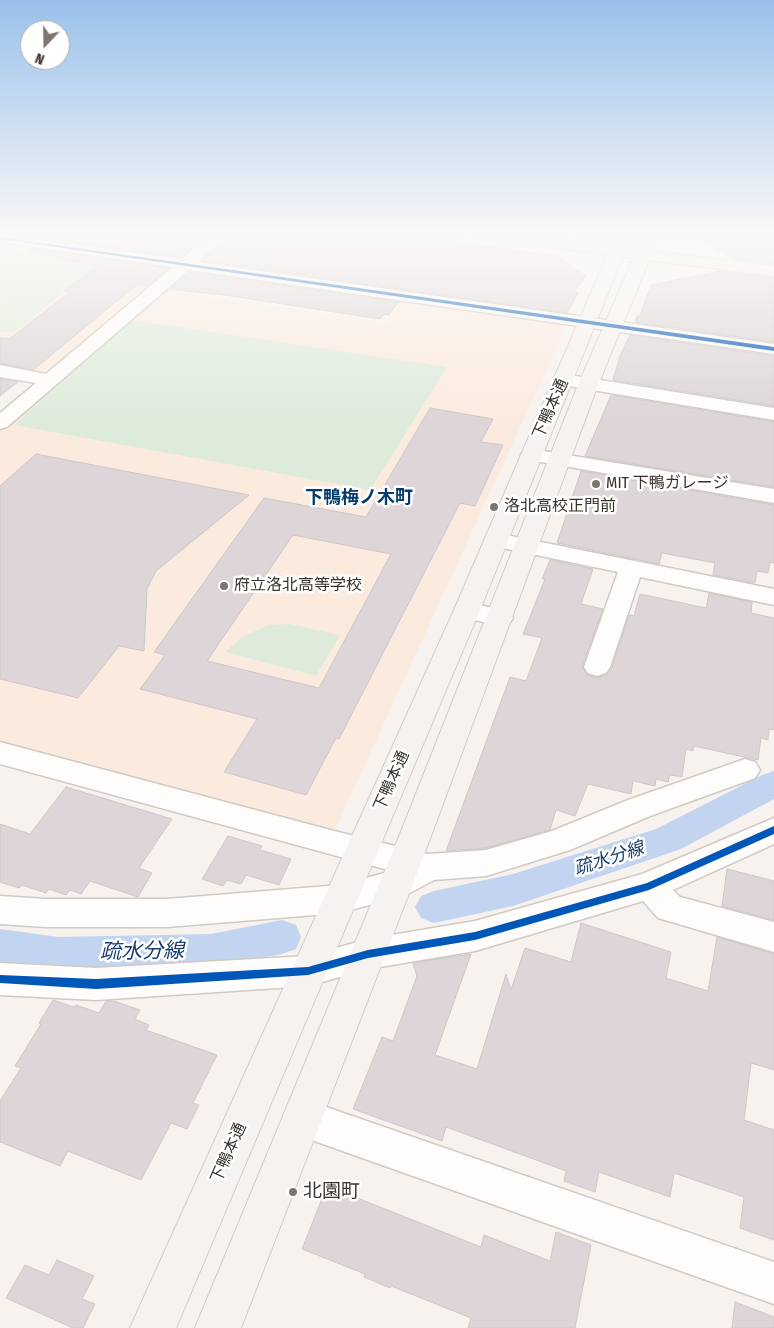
<!DOCTYPE html>
<meta charset="utf-8">
<style>
body{margin:0}
#map{position:relative;width:774px;height:1328px;overflow:hidden;background:#f7f2ee;font-family:"Fira Sans Condensed",sans-serif}
canvas{display:block}
.north{position:absolute;left:20px;top:20px;width:50px;height:50px;box-sizing:border-box;background:#fff;border:1px solid #b1adaa;border-radius:50%;rotate:201deg;font-size:14px;font-weight:700;line-height:20px;text-align:center;color:#3b322a}
.north::after{content:'';display:block;margin:auto;width:18px;height:22px;background:#7d756f;clip-path:polygon(50% 0,100% 100%,50% 72%,0 100%)}
</style>
<div id="map">
<canvas width="774" height="1328"></canvas>
<div class="north">N</div>
</div>
<script>
const g = document.querySelector('canvas').getContext('2d');
g.lineJoin = 'round';
function paint(path, color) {
  g.fillStyle = color;
  g.fill(path, 'evenodd');
}
function toPath(rows) {
  const path = new Path2D();
  for (const r of rows) {
    path.moveTo(r[0], r[1]);
    for (let i = 2; i < r.length; i += 2) path.lineTo(r[i], r[i + 1]);
  }
  return path;
}
function strokePath(path, color, width, dash) {
  g.strokeStyle = color;
  g.lineWidth = width;
  g.lineCap = dash ? 'butt' : 'round';
  g.setLineDash(dash || []);
  g.stroke(path);
}
function write(font, color, halo, rows, align = 'center') {
  g.font = font + ' "Fira Sans Condensed","Noto Sans JP",sans-serif';
  g.lineWidth = 5;
  g.setLineDash([]);
  g.textBaseline = 'middle';
  g.strokeStyle = halo;
  g.fillStyle = color;
  for (const [text, x, y, turn = 0] of rows) {
    g.save();
    g.translate(x, y);
    g.rotate((+turn || 0) * Math.PI / 180);
    g.textAlign = isNaN(turn) ? turn : align;
    if (halo) g.strokeText(text, 0, 0);
    g.fillText(text, 0, 0);
    g.restore();
  }
}
const built = toPath([
 [8,243,168,266,170,269,51,370,41,372,0,365,0,248],
 [161,290,386,322,403,301,568,323,334,832,0,742,0,430]
]);
const green = toPath([
 [1,248,60,257,58,259,100,265,13,333,0,331],
 [132,320,447,367,370,490,14,425],
 [290,624,340,635,316,676,225,652,242,637,268,625]
]);
const canal = toPath([
 [0,234,37,234,172,254,199,234,217,234,186,261,172,264,5,239,0,238,0,234],
 [774,771,774,799,681,849,513,906,434,923,421,918,415,907,421,896,434,891,513,874,656,829,762,775,774,771],
 [282,920,296,925,301,937,296,949,282,954,211,968,59,971,0,963,0,929,59,937,211,934,282,920]
]);
const building = toPath([
 [53,234,138,234,199,242,181,257,46,238,53,234],
 [230,234,400,234,557,256,586,276,574,292,578,293,567,313,202,261,230,234],
 [690,234,774,234,774,264,735,259,690,234],
 [30,248,169,268,148,286,139,284,118,300,33,370,0,363,0,338,9,339,70,292,64,291,100,265,57,259,60,257,26,251,30,248],
 [720,271,774,278,774,342,635,322,637,316,640,316,651,285,720,271],
 [190,272,399,302,389,315,384,314,380,319,231,296,170,289,190,272],
 [630,335,774,356,774,406,613,380,620,356,630,335],
 [0,379,18,382,0,396,0,379],
 [611,395,774,422,774,487,585,456,611,395],
 [430,408,493,419,481,442,503,445,475,506,460,503,339,739,336,738,306,795,224,772,257,719,140,689,165,655,154,652,264,498,366,517,430,408],
 [293,535,391,554,319,688,207,661,293,535],
 [36,454,249,495,156,571,147,589,144,651,119,646,78,698,0,679,0,486,36,454],
 [581,471,774,505,774,563,770,562,768,573,757,571,755,583,713,575,715,563,662,553,659,564,557,543,581,471],
 [550,560,593,569,581,604,603,609,582,666,586,674,596,678,607,675,612,668,629,615,634,616,640,594,706,608,709,593,752,602,751,613,774,618,774,730,769,729,768,740,761,738,758,760,694,746,693,751,686,749,682,777,670,775,668,782,656,779,655,786,633,781,631,794,588,784,575,816,556,810,550,830,486,848,446,851,510,677,526,681,542,638,523,634,545,579,542,579,550,560],
 [66,787,172,819,139,868,152,873,138,897,90,881,81,894,70,890,66,895,49,889,46,893,22,885,19,888,0,882,0,824,30,834,66,787],
 [228,836,262,846,260,850,291,859,279,885,246,875,241,884,227,880,223,886,202,879,228,836],
 [727,869,774,881,774,920,722,906,727,869],
 [581,923,671,952,666,978,708,991,717,937,774,954,774,1070,751,1063,744,1120,774,1130,774,1240,740,1228,744,1197,674,1173,670,1197,599,1172,595,1192,564,1181,566,1171,446,1127,442,1141,353,1109,382,1037,393,1041,417,976,413,963,471,954,435,1055,477,1069,506,974,511,990,525,948,571,962,581,923],
 [53,1000,74,1007,76,1005,99,1013,106,1001,114,1001,140,1010,135,1019,149,1025,146,1030,217,1055,193,1103,199,1105,187,1129,171,1123,141,1180,68,1151,60,1166,0,1142,0,1101,21,1068,15,1066,41,1024,39,1023,53,1000],
 [327,1186,481,1247,484,1235,550,1261,556,1232,591,1245,575,1328,468,1328,471,1318,391,1286,390,1288,364,1277,365,1274,302,1249,327,1186],
 [57,1260,94,1276,82,1299,95,1304,83,1328,73,1328,6,1298,25,1265,49,1275,57,1260],
 [735,1302,774,1317,774,1328,732,1328,735,1302]
]);
const minor = toPath([
 [0,234,182,259,212,234,228,234,198,262,774,344,774,354,189,270,7,427,0,429,0,413,36,383,0,377,0,365,46,374,173,267,0,242,0,234],
 [563,374,774,408,774,420,556,384,554,380,556,376,563,374],
 [531,449,774,489,774,503,524,459,521,455,524,451,531,449],
 [496,533,774,589,774,605,640,577,610,667,606,673,597,676,588,673,584,667,618,572,488,545,485,540,488,535,496,533],
 [467,602,509,612,513,618,509,624,500,626,458,616,455,610,458,604,467,602],
 [0,742,338,832,428,854,486,850,552,831,628,800,745,759,755,762,760,770,755,778,650,816,570,850,486,876,434,880,406,895,340,913,167,927,46,927,0,924,0,896,46,899,167,899,340,885,392,871,0,764,0,742],
 [774,818,774,844,673,890,680,897,774,922,774,952,658,918,643,901,475,951,368,969,308,986,96,1000,0,995,0,963,96,968,308,956,368,939,475,921,642,874,774,818],
 [303,1099,774,1262,774,1304,289,1132,284,1118,289,1104,303,1099]
]);
const primary = toPath([
 [620,234,635,234,625,251,480,610,176,1328,130,1328,454,610,609,251,620,234],
 [644,234,660,234,598,385,430,839,241,1328,195,1328,398,839,578,385,644,234]
]);
const trunk = toPath([
 [471,234,514,234,774,266,774,276,479,239,474,237,471,234]
]);
const cycleway = toPath([
 [0,237,774,347,774,351,0,239,0,237],
 [774,826,774,834,649,890,475,940,368,958,308,975,96,989,0,983,0,975,96,979,308,967,368,950,475,932,647,883,774,826]
]);
const markers = [
 [596,484,5,"#7d756f"],
 [494,507,5,"#7d756f"],
 [224,586,5,"#7d756f"],
 [293,1192,5,"#7d756f"]
];
const streetNames = [
 ["下鴨本通",551,409,-66],
 ["下鴨本通",392,781,-66],
 ["下鴨本通",229,1153,-66]
];
const poiNames = [
 ["MIT 下鴨ガレージ",606,484],
 ["洛北高校正門前",504,507],
 ["府立洛北高等学校",234,586]
];
const neighbourhoodNames = [
 ["下鴨梅ノ木町",359,498]
];
const waterNames = [
 ["疏水分線",609,859,-18]
];
const nearPoinames = [
 ["北園町",303,1192]
];
const nearWaternames = [
 ["疏水分線",142,952,-1]
];
paint(built, '#fbebdf');
paint(green, '#deebdb');
paint(canal, '#c2d4ef');
paint(building, '#ddd5d7');
strokePath(building, '#cec7c8', 1);
strokePath(minor, '#d0cac4', 3);
strokePath(primary, '#d1cdca', 2);
strokePath(trunk, '#d1cdca', 2);
paint(minor, '#fefdfc');
paint(primary, '#f6f2ef');
paint(trunk, '#f4eeea');
paint(cycleway, '#0057b8');
const sky = g.createLinearGradient(0, 0, 0, 420);
sky.addColorStop(0, '#99c1eb');
sky.addColorStop(0.56, '#fbf9f7');
sky.addColorStop(1, '#fbf9f700');
g.fillStyle = sky;
g.fillRect(0, 0, 774, 420);
for (const [x, y, r, color] of markers) {
  const dot = new Path2D();
  dot.arc(x, y, r, 0, 2 * Math.PI);
  g.fillStyle = color;
  g.fill(dot);
  strokePath(dot, '#fff', 2);
}
write('16px', '#3b322a', '#fff', streetNames);
write('16px', '#3b322a', '#fff', poiNames, 'left');
write('bold 18px', '#043c6d', '#fff', neighbourhoodNames);
write('italic 18px', '#1b3c6e', '#fff', waterNames);
write('19px', '#3b322a', '#fff', nearPoinames, 'left');
write('italic 21px', '#1b3c6e', '#fff', nearWaternames);
</script>
